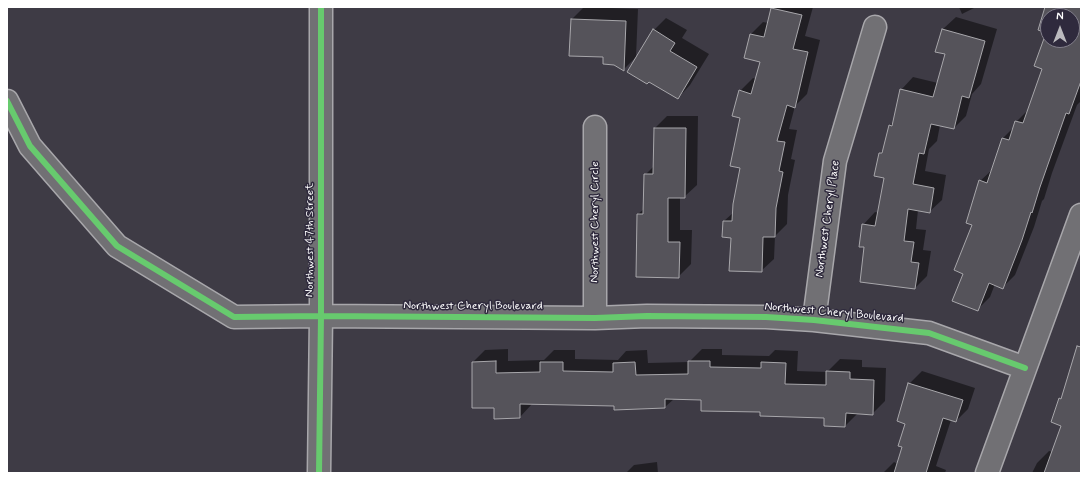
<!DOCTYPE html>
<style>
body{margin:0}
#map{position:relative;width:1088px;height:480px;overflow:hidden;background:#3e3b45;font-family:Mynerve,sans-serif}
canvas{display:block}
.frame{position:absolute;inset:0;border:8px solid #fff;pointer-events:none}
.north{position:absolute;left:1040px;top:8px;width:40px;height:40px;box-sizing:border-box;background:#2f2a3d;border:1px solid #827f8b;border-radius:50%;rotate:0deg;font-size:11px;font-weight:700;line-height:16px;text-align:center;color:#fff}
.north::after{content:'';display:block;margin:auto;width:14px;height:18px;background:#bbbabe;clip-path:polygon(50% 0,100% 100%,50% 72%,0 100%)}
</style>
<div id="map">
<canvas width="1088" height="480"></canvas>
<div class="frame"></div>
<div class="north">N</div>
</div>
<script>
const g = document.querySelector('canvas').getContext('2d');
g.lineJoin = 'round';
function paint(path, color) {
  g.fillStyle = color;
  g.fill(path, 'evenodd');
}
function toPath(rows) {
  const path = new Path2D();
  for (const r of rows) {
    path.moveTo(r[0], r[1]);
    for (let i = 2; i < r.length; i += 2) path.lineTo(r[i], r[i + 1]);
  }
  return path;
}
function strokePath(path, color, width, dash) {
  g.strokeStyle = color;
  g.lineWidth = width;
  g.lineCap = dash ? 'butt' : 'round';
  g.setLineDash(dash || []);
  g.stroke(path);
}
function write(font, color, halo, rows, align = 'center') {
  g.font = font + ' Mynerve,sans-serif';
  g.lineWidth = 3;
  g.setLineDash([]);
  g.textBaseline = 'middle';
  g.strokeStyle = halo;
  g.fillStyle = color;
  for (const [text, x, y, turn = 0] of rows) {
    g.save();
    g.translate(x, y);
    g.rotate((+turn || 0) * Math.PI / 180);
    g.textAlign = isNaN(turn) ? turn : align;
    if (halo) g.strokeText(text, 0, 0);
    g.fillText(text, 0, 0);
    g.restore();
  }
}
const shadow = toPath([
 [584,7,638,9,636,57,624,69,604,56,570,55,572,19],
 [773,7,813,7,805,36,820,40,807,94,795,106,789,129,797,130,791,159,795,160,788,195,787,224,775,236,774,259,761,271,732,237,724,221,734,212,741,168,740,91,753,78,756,79,761,61,751,34,763,22,768,23],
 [959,7,976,7,962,14],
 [1047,7,1081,7,1081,101,1077,105,1052,173,1044,199,1042,201,1034,227,1015,275,1003,287,995,284,990,297,977,310,964,273,980,181,993,169,1003,138,1014,127,1016,122,1029,109,1043,69,1047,32],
 [1048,16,1072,16,1072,40,1048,40],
 [956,17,997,29,981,84,972,94,966,116,954,128,940,125,937,141,929,149,925,171,946,175,942,200,929,212,918,210,916,229,926,230,923,250,931,251,927,276,915,288,866,247,863,225,875,212,879,213,885,177,880,153,885,148,889,126,894,122,901,90,913,77,938,83,946,54,937,51,943,29],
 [666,18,687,30,682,38,709,54,690,85,678,98,654,30],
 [667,116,698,116,697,185,684,197,680,197,680,230,692,230,691,264,679,276,638,214,645,208,645,175,654,166,655,128],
 [508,349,508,361,544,360,554,350,575,350,575,359,618,360,626,351,647,350,648,363,689,362,702,349,722,349,722,355,769,356,775,350,798,351,797,371,827,372,840,359,862,360,862,367,886,368,885,401,872,414,858,413,845,426,825,417,761,411,702,399,674,399,665,407,615,405,532,404,520,417,495,418,495,407,473,362,485,350],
 [1081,356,1081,473,1032,473,1037,463,1049,451,1053,452,1063,425,1060,399,1063,396],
 [922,371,975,388,968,409,956,421,951,420,936,466,946,470,945,473,883,473,894,462,898,464,903,446,909,384],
 [657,462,658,473,626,473,634,465]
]);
const building = toPath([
 [1045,7,1081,7,1081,81,1069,114,1066,113,1040,187,1032,213,1031,212,1022,240,1003,289,989,283,978,311,952,301,963,274,954,270,972,225,966,223,979,180,987,183,1002,138,1009,140,1015,121,1023,123,1042,69,1034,66,1046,33,1038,30,1045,7],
 [1048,16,1072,16,1072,40,1048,40,1048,16],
 [771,8,802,15,793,49,808,52,795,108,787,105,777,141,785,142,779,171,783,172,776,208,775,237,763,237,762,272,729,271,731,238,722,237,723,221,732,221,733,204,740,168,730,166,740,118,732,116,739,90,751,94,760,62,744,58,750,34,764,37,771,8],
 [571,19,626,21,624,71,614,65,603,64,603,57,569,56,571,19],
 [653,29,675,43,670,51,697,67,678,99,649,82,647,84,627,72,653,29],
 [942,29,985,41,969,98,962,96,954,129,931,124,924,154,919,153,913,184,934,188,930,213,908,209,904,241,914,242,911,262,919,263,915,289,860,282,864,247,859,247,862,224,875,226,884,178,874,176,879,153,882,153,889,125,892,126,900,89,933,97,945,54,935,52,942,29],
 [654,128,686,128,685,198,668,198,668,242,680,242,679,278,636,277,637,214,643,214,644,174,653,174,654,128],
 [1077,346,1081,347,1081,473,1044,473,1061,426,1051,422,1059,398,1061,399,1077,346],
 [496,361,496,373,540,372,540,362,563,362,563,371,613,372,613,363,635,362,636,375,688,374,688,361,710,361,710,367,761,368,761,362,786,363,785,384,826,385,826,371,850,372,850,379,874,380,873,415,846,413,845,427,824,426,824,418,760,416,760,412,701,411,701,400,665,399,665,408,614,410,614,406,520,404,520,418,494,419,494,408,472,408,472,362,496,361],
 [908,383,963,400,956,422,943,418,926,473,894,473,902,447,898,446,905,424,897,421,908,383]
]);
const minor = toPath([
 [7,101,30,146,117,246,234,317,321,316,595,318,647,316,766,317,814,320,929,333,1025,368],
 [595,127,595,318],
 [814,320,835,161,875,27],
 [319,473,321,316,321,7],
 [987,473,1081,215]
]);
const cycleway = toPath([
 [7,101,30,146,117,246,234,317,321,316,595,318,647,316,766,317,814,320,929,333,1025,368],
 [319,473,321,316,321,7]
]);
const streetNames = [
 ["Northwest Cheryl Place",828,219,-82],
 ["Northwest Cheryl Circle",595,222,-90],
 ["Northwest 47th Street",310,240,-90],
 ["Northwest Cheryl Boulevard",473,306],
 ["Northwest Cheryl Boulevard",834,313,5]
];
paint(shadow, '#0007');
paint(building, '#55535a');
strokePath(building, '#a8a7ab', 1);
strokePath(minor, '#a8a7ab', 25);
strokePath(minor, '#717074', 22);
strokePath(cycleway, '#67ca6e', 6);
write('12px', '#fff', '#2f2a3d', streetNames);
</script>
